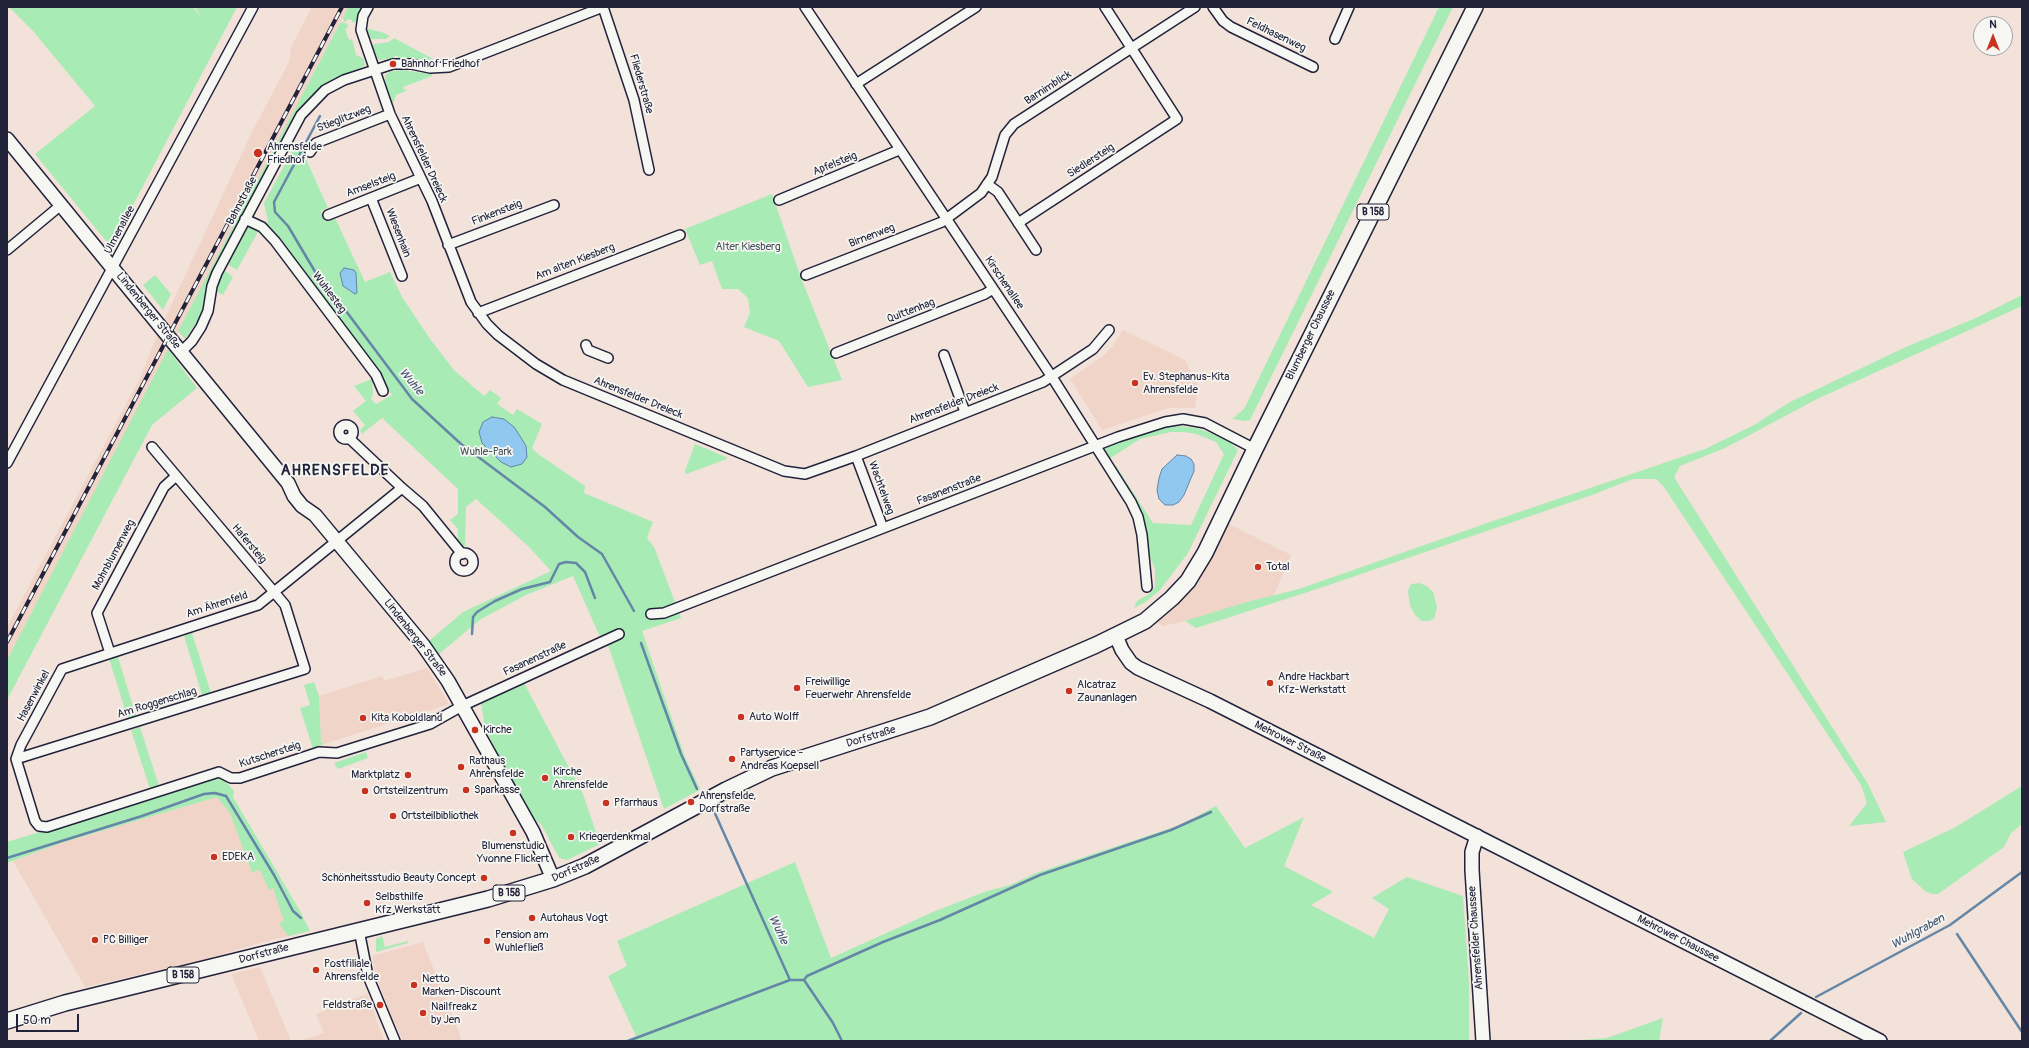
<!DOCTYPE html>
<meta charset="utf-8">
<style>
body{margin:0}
#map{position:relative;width:2029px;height:1048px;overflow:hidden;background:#f2e2d9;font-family:Pangolin,sans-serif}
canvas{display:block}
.frame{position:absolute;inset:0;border:8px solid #22223b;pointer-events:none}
.north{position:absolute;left:1973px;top:16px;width:40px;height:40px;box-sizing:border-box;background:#f6f6f2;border:1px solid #a1a1a9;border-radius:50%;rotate:0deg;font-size:11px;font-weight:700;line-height:16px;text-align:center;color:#22223b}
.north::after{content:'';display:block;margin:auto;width:14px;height:18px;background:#c8321e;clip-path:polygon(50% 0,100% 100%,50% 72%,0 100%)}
.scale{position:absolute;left:16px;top:1014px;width:63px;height:18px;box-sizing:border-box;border:2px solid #22223b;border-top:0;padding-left:5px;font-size:12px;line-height:14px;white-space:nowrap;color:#22223b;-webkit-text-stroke:3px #f6f6f2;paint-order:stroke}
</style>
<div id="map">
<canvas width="2029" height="1048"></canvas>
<div class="frame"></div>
<div class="north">N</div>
<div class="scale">50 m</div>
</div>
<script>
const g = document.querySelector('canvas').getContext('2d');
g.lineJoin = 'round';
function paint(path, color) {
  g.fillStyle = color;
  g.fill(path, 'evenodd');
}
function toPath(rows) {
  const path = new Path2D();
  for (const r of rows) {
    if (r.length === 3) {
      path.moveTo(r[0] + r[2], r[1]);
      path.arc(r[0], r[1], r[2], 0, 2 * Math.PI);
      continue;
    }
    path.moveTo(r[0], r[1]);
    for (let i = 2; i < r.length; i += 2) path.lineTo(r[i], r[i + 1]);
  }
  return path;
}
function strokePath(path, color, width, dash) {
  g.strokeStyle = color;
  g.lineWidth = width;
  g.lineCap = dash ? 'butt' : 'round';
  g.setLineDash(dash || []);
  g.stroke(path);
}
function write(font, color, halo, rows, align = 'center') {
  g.font = font + ' Pangolin,sans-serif';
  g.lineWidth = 3.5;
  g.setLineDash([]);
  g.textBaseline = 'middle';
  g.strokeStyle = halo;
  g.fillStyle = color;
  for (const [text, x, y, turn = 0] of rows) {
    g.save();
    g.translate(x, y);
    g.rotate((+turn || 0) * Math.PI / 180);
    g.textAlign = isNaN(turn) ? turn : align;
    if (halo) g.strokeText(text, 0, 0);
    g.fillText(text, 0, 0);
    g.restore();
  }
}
const built = toPath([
 [312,7,348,7,7,660,7,627,140,378,156,338,252,132,289,62,291,47],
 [1123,330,1185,360,1198,386,1195,408,1168,408,1102,430,1070,379,1104,355,1112,347],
 [1227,523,1291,555,1274,595,1185,621,1163,626,1157,622,1178,600],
 [427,668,449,704,324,744,321,742,319,696,382,676,384,681],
 [226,796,310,931,256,944,206,959,85,987,13,861,64,842,217,797],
 [423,942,450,1010,462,1041,403,1041,392,1018,376,975,372,956],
 [260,967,291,1041,259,1041,231,974],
 [367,994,384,1041,300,1041,324,1033,316,1014]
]);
const green = toPath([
 [9,7,193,7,202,18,195,7,237,7,111,247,35,154,95,106,33,31],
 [348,7,365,7,357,23,352,22,352,20,347,19,347,22,344,21,343,17],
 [1439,7,1453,7,1250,420,1245,421,1232,419,1244,409],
 [342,22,347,24,348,28,345,29,349,40,352,39,356,55,363,58,365,65,357,70,326,84,315,93,303,107,212,277,204,311,185,339,178,331,340,23],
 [366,28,384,33,390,36,386,39,368,39],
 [394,38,435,60,424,61,398,58,398,56,394,56,394,58,380,60,378,59,371,46,375,44,389,42],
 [401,70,432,74,432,76,403,87,404,90,408,90,396,95,393,104,386,84,385,76,389,72],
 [297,142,306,147,306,159,328,208,321,211,325,222,335,218,365,282,390,272,402,297,430,339,454,370,484,396,490,390,501,398,497,404,513,415,517,409,542,424,532,448,538,454,585,486,584,493,653,522,647,538,654,547,681,618,642,631,685,757,700,789,696,792,664,809,608,645,621,639,617,630,600,637,573,576,526,595,481,619,439,654,429,641,463,612,551,571,528,546,476,499,466,507,465,547,458,543,458,529,450,520,458,514,458,489,382,418,362,434,360,430,365,425,353,411,366,401,354,386,372,379,373,394,371,399,376,404,392,395,380,376,265,226,268,221,264,203],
 [772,194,801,278,842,380,808,387,779,341,744,327,750,313,748,298,738,289,722,289,712,261,700,265,685,229],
 [247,224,259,230,237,270,227,264],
 [224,270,233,277,223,295,216,291],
 [155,275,171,294,163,310,143,285],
 [2022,295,2022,306,1817,399,1725,448,1680,466,1674,477,1868,784,1886,822,1849,826,1867,803,1861,785,1664,487,1656,479,1633,479,1592,495,1320,588,1196,628,1185,621,1247,602,1299,589,1490,522,1705,449,1754,425,1790,402,1908,346,1976,318],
 [168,349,197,388,152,425,7,700,7,660],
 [1179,426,1196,428,1216,435,1231,443,1238,450,1188,553,1160,590,1144,603,1134,608,1137,601,1149,594,1155,587,1155,569,1148,553,1145,539,1112,469,1116,466,1153,523,1191,525,1224,454,1216,442,1196,434,1184,432,1171,432,1140,439,1109,459,1104,453,1104,448,1105,446,1161,427],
 [695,444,726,457,727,459,686,474,685,471],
 [1420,583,1428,587,1433,592,1437,607,1434,619,1429,621,1422,621,1416,616,1410,606,1408,591,1411,584],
 [192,633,211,693,202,695,184,636],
 [118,657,136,716,128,719,109,659],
 [314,682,319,696,321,742,324,744,313,749,300,708,310,705,304,685],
 [524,683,583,794,600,844,567,860,559,858,541,824,533,819,504,768,485,728,481,703],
 [140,727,159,786,150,789,131,730],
 [366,752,368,758,338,769,334,763],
 [215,778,223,779,234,791,233,797,300,911,310,931,288,936,279,923,284,921,273,888,269,890,260,870,252,872,230,813,217,797,64,842,7,863,7,842],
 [2022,786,2022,824,2011,833,2004,847,1938,894,1932,894,1925,891,1912,879,1903,852,1954,828],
 [1216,806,1245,848,1304,817,1284,866,1333,892,1311,905,1374,938,1389,909,1372,898,1407,877,1463,896,1469,983,1469,1041,623,1041,636,1036,608,976,627,966,617,941,795,862,831,958,933,912,984,892,1010,885,1036,873,1180,825],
 [382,936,385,947,408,941,408,943,376,952,376,939],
 [1663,1018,1659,1041,1568,1041,1607,1038]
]);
const water = toPath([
 [344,268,354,270,356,273,357,293,355,294,343,286,340,273,344,268],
 [492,417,504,419,514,427,520,436,526,446,527,457,522,464,511,467,501,462,482,443,479,432,483,422,492,417],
 [1177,455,1186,456,1191,459,1194,464,1194,471,1184,495,1179,502,1173,505,1165,505,1159,499,1157,490,1159,478,1162,469,1177,455]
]);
const stream = toPath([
 [320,116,274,202,275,212,288,226,320,280,346,311,412,399,461,444,545,507,578,537,602,554,634,611],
 [472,634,473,617,477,612,495,601,522,589,550,582,559,564,566,562,576,563,585,572,595,598],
 [641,643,681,754,697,789],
 [713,809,790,980,804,980,833,1023,842,1041],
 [7,858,142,816,204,794,215,793,226,796,274,875,293,911,301,918],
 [1957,934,2022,1032],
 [804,980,807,976,883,942,940,920,1040,875,1171,830,1211,812],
 [1816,997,1950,925,2022,872],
 [628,1041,790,980],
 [1770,1041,1801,1013]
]);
const street = toPath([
 [368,7,363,16,361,30,390,114,432,201,471,302,487,324,498,335,536,364,563,380,784,471,805,474,856,456,1043,382,1093,349,1109,330],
 [603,7,634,100,649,170],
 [805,7,1052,377,1131,502,1138,517,1142,535,1147,587],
 [1213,7,1223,21,1231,27,1313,67],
 [1335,39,1349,7],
 [856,84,976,7],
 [310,152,316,143,390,114],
 [987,184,998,192,1036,250],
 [371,198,402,276],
 [779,200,899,150],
 [328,215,421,178],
 [245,219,262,227,275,241,376,375,383,391],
 [1018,223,1177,119,1105,7],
 [448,245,554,205],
 [7,250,61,205],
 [806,275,942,222,981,193,992,177,1005,135,1014,124,1195,7],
 [478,313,680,235],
 [586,345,588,350,608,358],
 [181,352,192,341,201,327,208,311,212,286,217,273,301,115,325,90,344,80,393,64,411,64,430,68,449,67,603,7],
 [836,353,985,294,993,289],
 [944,355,965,412],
 [346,432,7],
 [349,438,402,488,423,506,462,554],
 [856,456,883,528],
 [7,463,253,7],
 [402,488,258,605,62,669,21,745,16,759,35,821,39,826,47,827,219,772,231,778,240,778,307,756,319,752,337,753,430,724,462,706,619,634],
 [464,562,9],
 [651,614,664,613,1118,437,1165,422,1183,419,1205,423,1255,449],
 [110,653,97,613,164,487,176,476],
 [16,759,305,669,285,605,152,447],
 [359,930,368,976,395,1041]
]);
const secondary = toPath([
 [7,139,288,483,294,496,302,506,315,515,423,645,448,681,533,832,553,879],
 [1116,636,1122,650,1131,663,1138,668,1210,701,1880,1041],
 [1477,836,1472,852,1472,870,1483,1041]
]);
const primary = toPath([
 [7,1021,65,1003,488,899,553,879,585,866,726,790,772,768,930,717,1096,645,1145,621,1172,598,1188,581,1205,553,1255,449,1475,7]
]);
const rail = toPath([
 [7,642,342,7]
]);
const markers = [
 [393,64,4,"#c8321e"],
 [258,153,5,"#c8321e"],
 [1135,383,4,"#c8321e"],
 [1258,567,4,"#c8321e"],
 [1270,683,4,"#c8321e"],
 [797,688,4,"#c8321e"],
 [1069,691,4,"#c8321e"],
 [741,717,4,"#c8321e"],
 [363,718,4,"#c8321e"],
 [475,730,4,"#c8321e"],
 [732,759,4,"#c8321e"],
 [461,767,4,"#c8321e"],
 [408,775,4,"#c8321e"],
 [545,778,4,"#c8321e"],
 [466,790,4,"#c8321e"],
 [365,791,4,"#c8321e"],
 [691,802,4,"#c8321e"],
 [606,803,4,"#c8321e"],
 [393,816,4,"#c8321e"],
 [513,833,4,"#c8321e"],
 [571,837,4,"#c8321e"],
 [214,857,4,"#c8321e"],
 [484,878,4,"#c8321e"],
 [367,903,4,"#c8321e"],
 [532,918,4,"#c8321e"],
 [95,940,4,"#c8321e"],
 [487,941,4,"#c8321e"],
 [316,970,4,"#c8321e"],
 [414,985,4,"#c8321e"],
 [380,1005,4,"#c8321e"],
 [423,1013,4,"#c8321e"]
];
const shields = [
 [1373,212,32],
 [509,893,32],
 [183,975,32]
];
const shieldNames = [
 ["B 158",1373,212],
 ["B 158",509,893],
 ["B 158",183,975]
];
const streetNames = [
 ["Feldhasenweg",1276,35,26],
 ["Fliederstraße",641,84,74],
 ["Barnimblick",1048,88,-33],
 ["Stieglitzweg",344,119,-21],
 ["Ahrensfelder Dreieck",424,159,65],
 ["Siedlersteig",1091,161,-33],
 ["Apfelsteig",835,164,-22],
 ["Amselsteig",371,185,-21],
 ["Bahnstraße",242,201,-62],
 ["Finkensteig",497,213,-21],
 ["Ulmenallee",120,230,-62],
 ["Wiesenhain",398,233,69],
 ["Birnenweg",872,236,-21],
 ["Am alten Kiesberg",575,262,-21],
 ["Kirschenallee",1004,283,56],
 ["Wuhlesteg",329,293,53],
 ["Lindenberger Straße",148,311,51],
 ["Quittenhag",911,311,-21],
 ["Blumberger Chaussee",1311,335,-64],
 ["Ahrensfelder Dreieck",638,398,22],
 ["Ahrensfelder Dreieck",954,404,-21],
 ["Wachtelweg",881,488,70],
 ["Fasanenstraße",949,490,-21],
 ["Hafersteig",249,544,50],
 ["Mohnblumenweg",114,555,-62],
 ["Am Ährenfeld",217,605,-18],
 ["Lindenberger Straße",415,638,52],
 ["Fasanenstraße",535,659,-25],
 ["Hasenwinkel",34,696,-62],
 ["Am Roggenschlag",157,703,-17],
 ["Dorfstraße",871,737,-17],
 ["Mehrower Straße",1290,742,27],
 ["Kutschersteig",270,755,-18],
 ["Dorfstraße",576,869,-24],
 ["Ahrensfelder Chaussee",1476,938,-94],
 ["Mehrower Chaussee",1678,939,27],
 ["Dorfstraße",264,954,-15]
];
const poiNames = [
 ["Bahnhof Friedhof",401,64],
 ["Ahrensfelde",267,147],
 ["Friedhof",267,160],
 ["Ev. Stephanus-Kita",1143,377],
 ["Ahrensfelde",1143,390],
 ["Total",1266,567],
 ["Andre Hackbart",1278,677],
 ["Kfz-Werkstatt",1278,690],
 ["Freiwillige",805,682],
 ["Feuerwehr Ahrensfelde",805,695],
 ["Alcatraz",1077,685],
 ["Zaunanlagen",1077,698],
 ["Auto Wolff",749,717],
 ["Kita Koboldland",371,718],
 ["Kirche",483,730],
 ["Partyservice -",740,753],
 ["Andreas Koepsell",740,766],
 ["Rathaus",469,761],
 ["Ahrensfelde",469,774],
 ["Kirche",553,772],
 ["Ahrensfelde",553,785],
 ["Marktplatz",400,775,"right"],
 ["Sparkasse",474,790],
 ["Ortsteilzentrum",373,791],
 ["Ahrensfelde,",699,796],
 ["Dorfstraße",699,809],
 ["Pfarrhaus",614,803],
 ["Ortsteilbibliothek",401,816],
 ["Kriegerdenkmal",579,837],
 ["Blumenstudio",513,846,"center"],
 ["Yvonne Flickert",513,859,"center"],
 ["EDEKA",222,857],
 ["Schönheitsstudio Beauty Concept",476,878,"right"],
 ["Selbsthilfe",375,897],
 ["Kfz Werkstatt",375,910],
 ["Autohaus Vogt",540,918],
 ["Pension am",495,935],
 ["Wuhlefließ",495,948],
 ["PC Billiger",103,940],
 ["Postfiliale",324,964],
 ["Ahrensfelde",324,977],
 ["Netto",422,979],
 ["Marken-Discount",422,992],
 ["Feldstraße",372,1005,"right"],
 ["Nailfreakz",431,1007],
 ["by Jen",431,1020]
];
const parkNames = [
 ["Alter Kiesberg",748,247],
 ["Wuhle-Park",486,452]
];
const waterNames = [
 ["Wuhle",411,382,50],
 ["Wuhle",778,930,65],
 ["Wuhlgraben",1918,932,-29]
];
const districtNames = [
 ["AHRENSFELDE",335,471]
];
paint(built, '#f0d4c7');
paint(green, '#a9ebb5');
paint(water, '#90c8ef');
strokePath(water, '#6486a7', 1);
strokePath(stream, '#6486a7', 2.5);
strokePath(street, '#22223b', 12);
strokePath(secondary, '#22223b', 16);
strokePath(primary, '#22223b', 18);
strokePath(street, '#f6f6f2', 9);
strokePath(secondary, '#f6f6f2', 13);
strokePath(primary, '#f6f6f2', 15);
strokePath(rail, '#22223b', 4);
strokePath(rail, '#f6f6f2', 2.5, [8]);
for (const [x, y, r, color] of markers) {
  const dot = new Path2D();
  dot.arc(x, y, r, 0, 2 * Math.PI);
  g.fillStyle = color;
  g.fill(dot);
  strokePath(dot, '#f6f6f2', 1.5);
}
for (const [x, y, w] of shields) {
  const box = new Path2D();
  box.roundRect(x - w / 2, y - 8, w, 16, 3);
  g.fillStyle = '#f6f6f2';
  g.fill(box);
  strokePath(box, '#22223b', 1);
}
write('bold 10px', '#22223b', null, shieldNames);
write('11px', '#22223b', '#f6f6f2', streetNames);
write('11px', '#22223b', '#f6f6f2', poiNames, 'left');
write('11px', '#44545a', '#f6f6f2', parkNames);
write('italic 12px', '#435471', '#f6f6f2', waterNames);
g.letterSpacing = '1px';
write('bold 15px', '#22223b', '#f6f6f2', districtNames);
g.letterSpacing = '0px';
</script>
